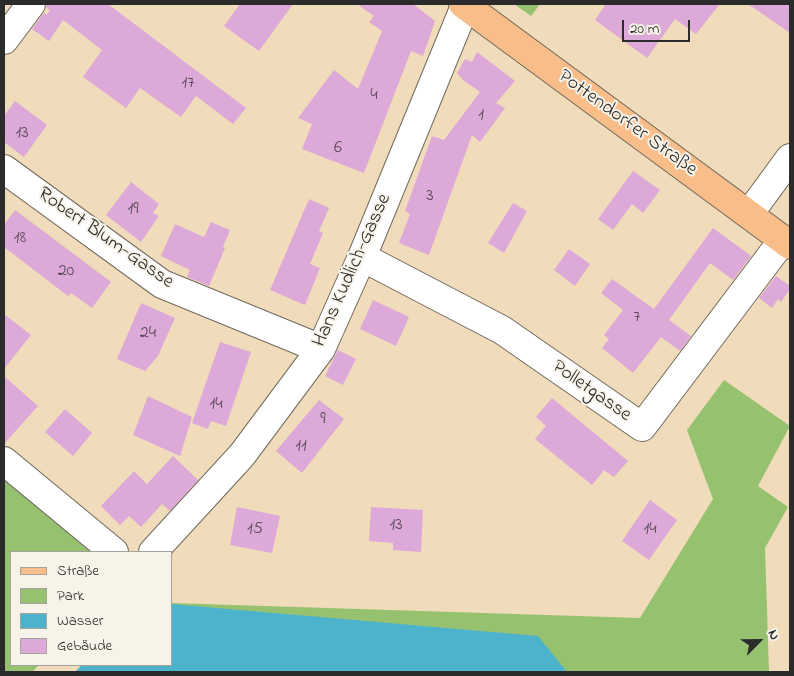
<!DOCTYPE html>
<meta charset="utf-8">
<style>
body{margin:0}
#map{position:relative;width:794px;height:676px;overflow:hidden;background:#f0dbba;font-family:"Indie Flower",sans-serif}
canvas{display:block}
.frame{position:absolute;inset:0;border:5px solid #2b2b2b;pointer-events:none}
.legend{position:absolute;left:10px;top:551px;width:162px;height:115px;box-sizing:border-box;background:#f7f3e8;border:1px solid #a5a39c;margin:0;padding:6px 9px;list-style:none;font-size:15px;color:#2b2b2b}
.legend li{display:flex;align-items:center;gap:10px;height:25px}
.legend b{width:25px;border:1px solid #a5a39c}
.north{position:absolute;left:734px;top:616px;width:50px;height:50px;-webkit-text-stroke:4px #f7f3e8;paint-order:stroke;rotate:67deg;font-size:14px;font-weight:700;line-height:20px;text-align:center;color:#2b2b2b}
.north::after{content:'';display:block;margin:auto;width:18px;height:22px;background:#2b2b2b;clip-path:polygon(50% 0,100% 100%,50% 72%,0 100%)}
.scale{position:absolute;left:622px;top:20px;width:68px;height:22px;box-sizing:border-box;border:2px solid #2b2b2b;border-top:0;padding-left:6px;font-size:15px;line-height:18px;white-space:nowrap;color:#2b2b2b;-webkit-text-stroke:4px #f7f3e8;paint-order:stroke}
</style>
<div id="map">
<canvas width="794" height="676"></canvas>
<div class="frame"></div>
<ul class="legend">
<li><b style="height:6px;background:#f8bd89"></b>Straße</li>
<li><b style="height:14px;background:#96c26f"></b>Park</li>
<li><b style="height:14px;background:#4db3cc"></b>Wasser</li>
<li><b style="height:14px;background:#dda9d8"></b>Gebäude</li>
</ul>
<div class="north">N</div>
<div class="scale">20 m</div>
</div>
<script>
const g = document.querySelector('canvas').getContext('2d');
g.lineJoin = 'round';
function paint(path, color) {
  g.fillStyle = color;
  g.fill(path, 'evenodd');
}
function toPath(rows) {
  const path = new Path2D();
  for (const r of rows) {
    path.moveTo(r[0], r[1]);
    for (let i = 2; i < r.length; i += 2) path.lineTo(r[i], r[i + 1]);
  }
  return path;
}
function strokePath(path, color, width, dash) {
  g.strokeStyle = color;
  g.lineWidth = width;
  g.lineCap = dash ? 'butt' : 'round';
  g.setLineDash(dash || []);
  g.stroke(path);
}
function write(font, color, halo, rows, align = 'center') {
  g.font = font + ' "Indie Flower",sans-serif';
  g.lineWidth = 4;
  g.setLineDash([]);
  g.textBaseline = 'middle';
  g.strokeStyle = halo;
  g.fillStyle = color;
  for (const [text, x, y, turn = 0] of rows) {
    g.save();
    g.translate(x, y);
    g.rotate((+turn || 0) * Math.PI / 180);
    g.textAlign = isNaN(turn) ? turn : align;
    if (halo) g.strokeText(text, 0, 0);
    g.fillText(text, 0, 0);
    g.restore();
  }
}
const green = toPath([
 [514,4,540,4,531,16],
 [724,380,790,426,758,486,788,507,765,548,769,672,75,672,82,665,171,665,171,603,640,618,713,499,687,430],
 [4,478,92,552,11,552,11,665,39,665,32,672,4,672]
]);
const water = toPath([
 [171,604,538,636,567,672,75,672,82,665,171,665]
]);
const building = toPath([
 [46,4,108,4,246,108,233,124,196,96,181,117,140,88,126,108,83,77,102,50,63,20,49,41,32,29,44,13,47,15,50,10,46,7],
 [240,4,293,4,259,51,224,26],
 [357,4,413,4,435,21,423,56,411,51,364,173,302,149,312,124,298,118,334,70,358,89,382,31,369,22,374,16],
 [606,4,720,4,696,34,675,19,647,58,595,20],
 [748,4,790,4,790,33],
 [477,52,515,81,496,103,505,108,480,142,472,135,429,255,399,243,410,214,405,211,432,136,444,140,480,92,463,80,457,73,465,59,472,62],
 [15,101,47,125,24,157,4,142,4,116],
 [633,171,660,190,643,213,632,204,613,230,598,219],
 [131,182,159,204,153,213,159,216,141,242,106,215],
 [309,199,329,208,319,231,323,233,310,264,320,268,305,305,270,290],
 [513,203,527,211,504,253,488,243],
 [15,210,111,282,92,308,71,293,68,296,4,247,4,225],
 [211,222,230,230,223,247,225,248,209,286,187,277,190,270,161,256,175,224,204,237],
 [713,228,751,256,733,280,710,263,669,320,691,336,680,351,661,337,633,373,602,348,609,339,604,335,623,310,601,293,612,279,654,309],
 [569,249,590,264,575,286,554,270],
 [776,276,790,286,790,289,781,302,778,299,772,308,759,298],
 [373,300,409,317,396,346,360,329],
 [141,303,175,318,158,356,145,371,117,359],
 [4,314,31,335,4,369],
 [220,342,251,352,226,426,211,421,208,429,192,423],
 [338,350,356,359,343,385,325,376],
 [4,376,38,406,4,444],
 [148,396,192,417,180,456,133,435],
 [552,398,628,461,614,477,604,470,592,485,535,439,546,426,536,417],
 [319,400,344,419,302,473,276,451],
 [65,409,92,433,73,456,45,432],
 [173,456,198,480,170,511,162,504,141,527,129,516,120,525,101,506,134,471,147,484],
 [650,500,677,520,649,560,622,541],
 [237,507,280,516,272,553,230,545],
 [371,507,423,510,421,552,393,550,393,543,369,541]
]);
const minor = toPath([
 [4,40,31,4],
 [4,169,162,284,321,349],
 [749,214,790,158],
 [362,257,502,330,642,427,783,240],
 [4,461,114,552],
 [153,552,242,455,321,349,362,257,465,6]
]);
const major = toPath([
 [463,4,790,245]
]);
const numberNames = [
 ["17",188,84],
 ["4",374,96],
 ["1",481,116],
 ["13",22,134],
 ["6",338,149],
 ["3",430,197],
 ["19",133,210],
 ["18",20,239],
 ["20",66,272],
 ["7",637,318],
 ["24",148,334],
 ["14",216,405],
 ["9",323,420],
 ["11",301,447],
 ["13",396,526],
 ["15",255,530],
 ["14",650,530]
];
const streetNames = [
 ["Pottendorfer Straße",627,124,36],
 ["Robert Blum-Gasse",105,239,35],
 ["Hans Kudlich-Gasse",353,271,-66],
 ["Polletgasse",591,392,35]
];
paint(green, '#96c26f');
paint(water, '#4db3cc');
paint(building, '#dda9d8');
strokePath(minor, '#70695d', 30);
strokePath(major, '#70695d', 30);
strokePath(minor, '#fff', 28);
strokePath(major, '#f8bd89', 28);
write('18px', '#584a56', null, numberNames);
write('20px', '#2b2b2b', '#f7f3e8', streetNames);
</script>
